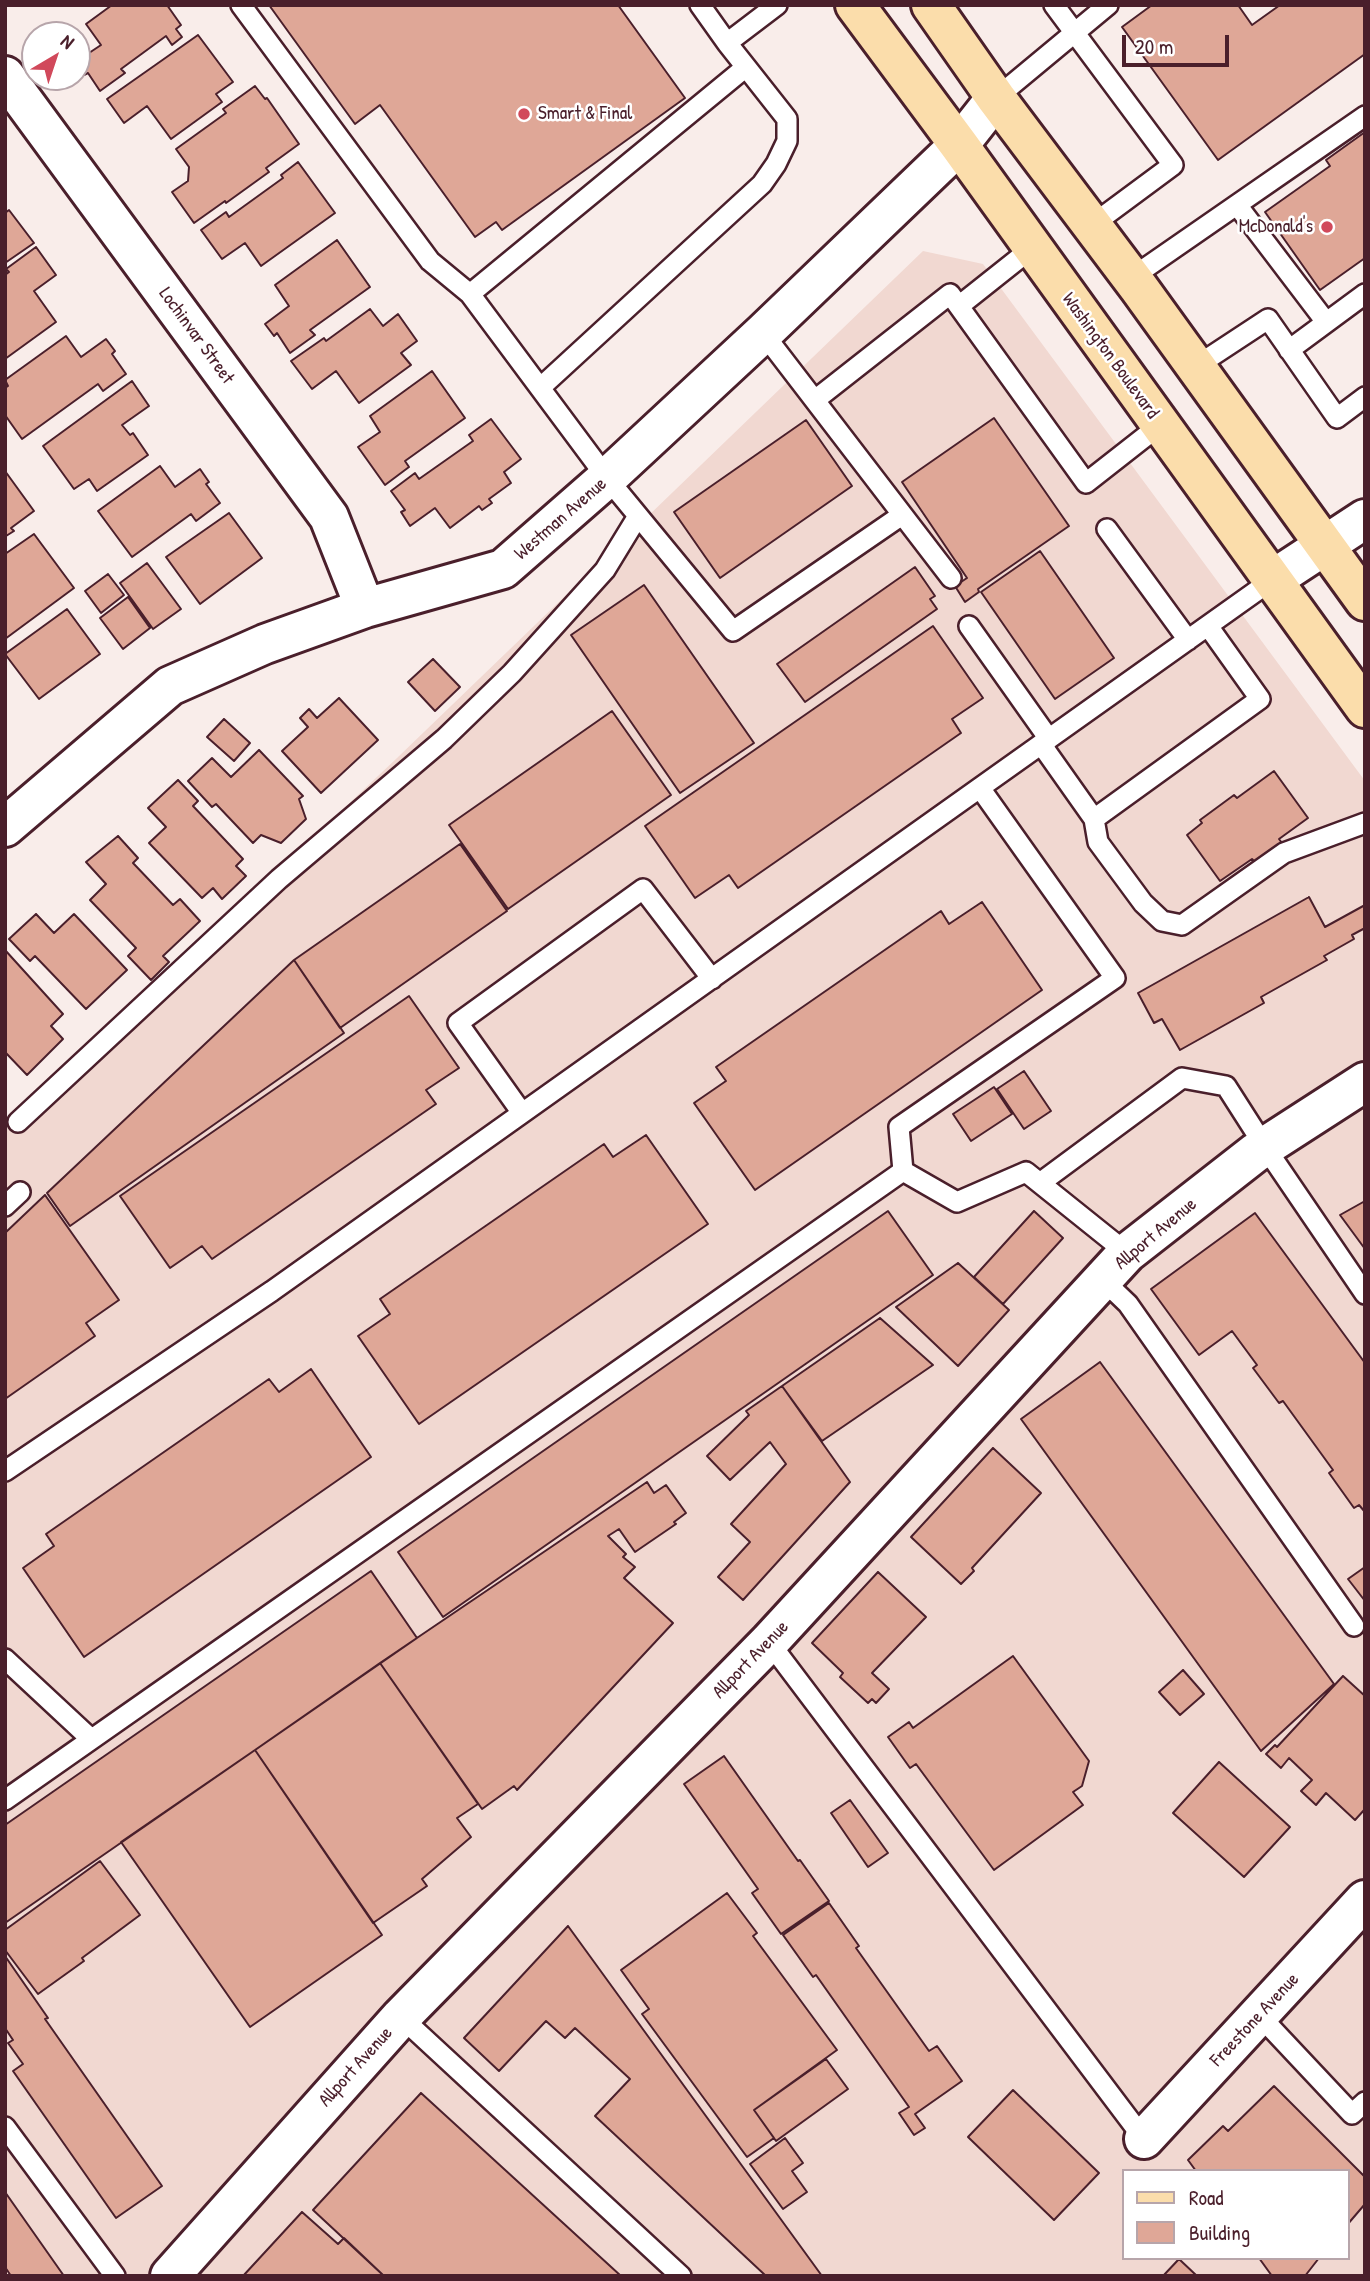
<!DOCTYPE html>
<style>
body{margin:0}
#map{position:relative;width:1370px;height:2281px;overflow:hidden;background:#f9edea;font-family:"Patrick Hand",sans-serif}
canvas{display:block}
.frame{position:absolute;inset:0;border:7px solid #4a1f2b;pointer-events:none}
.legend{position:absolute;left:1122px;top:2169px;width:228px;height:91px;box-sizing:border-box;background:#fff;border:2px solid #b7a5aa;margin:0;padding:9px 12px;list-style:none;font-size:21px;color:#4a1f2b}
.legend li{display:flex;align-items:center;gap:14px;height:35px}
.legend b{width:35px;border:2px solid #b7a5aa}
.north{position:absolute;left:21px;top:21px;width:70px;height:70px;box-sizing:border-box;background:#fff;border:2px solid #b7a5aa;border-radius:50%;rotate:39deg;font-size:19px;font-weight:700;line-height:28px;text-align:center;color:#4a1f2b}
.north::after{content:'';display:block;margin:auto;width:24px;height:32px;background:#d1495b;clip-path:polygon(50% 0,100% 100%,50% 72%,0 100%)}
.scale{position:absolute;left:1122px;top:35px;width:107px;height:32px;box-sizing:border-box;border:4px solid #4a1f2b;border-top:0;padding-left:9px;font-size:21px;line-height:24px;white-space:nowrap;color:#4a1f2b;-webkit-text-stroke:5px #fff;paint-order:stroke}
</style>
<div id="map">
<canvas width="1370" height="2281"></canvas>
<div class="frame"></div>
<ul class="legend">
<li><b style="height:9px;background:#fbddab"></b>Road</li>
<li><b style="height:19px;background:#dfa797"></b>Building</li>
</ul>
<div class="north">N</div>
<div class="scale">20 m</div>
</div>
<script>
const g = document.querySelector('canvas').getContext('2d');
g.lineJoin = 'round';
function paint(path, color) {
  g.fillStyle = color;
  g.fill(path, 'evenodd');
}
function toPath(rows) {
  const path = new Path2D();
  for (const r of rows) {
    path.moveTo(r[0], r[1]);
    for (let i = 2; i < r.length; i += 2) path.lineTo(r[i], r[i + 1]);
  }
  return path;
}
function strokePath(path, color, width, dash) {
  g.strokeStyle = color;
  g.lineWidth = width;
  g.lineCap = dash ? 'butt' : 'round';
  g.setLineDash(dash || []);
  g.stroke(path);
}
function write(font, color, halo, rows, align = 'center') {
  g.font = font + ' "Patrick Hand",sans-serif';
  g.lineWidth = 5;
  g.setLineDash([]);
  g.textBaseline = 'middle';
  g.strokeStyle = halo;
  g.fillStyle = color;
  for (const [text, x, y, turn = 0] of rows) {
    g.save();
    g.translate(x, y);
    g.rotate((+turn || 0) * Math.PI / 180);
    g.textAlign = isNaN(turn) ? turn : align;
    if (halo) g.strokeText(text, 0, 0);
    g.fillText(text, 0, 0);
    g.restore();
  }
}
const built = toPath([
 [923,251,983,264,1365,781,1365,2276,5,2276,5,1129,397,758],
 [1123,2171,1347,2171,1347,2258,1123,2258]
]);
const building = toPath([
 [112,5,167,5,181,25,176,29,182,37,172,45,166,36,121,69,125,73,100,91,88,73,84,75,77,65,77,61,101,45,86,24,112,5],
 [269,5,618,5,685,98,502,230,496,222,475,237,380,105,355,124,269,5],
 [1152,5,1238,5,1252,25,1280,5,1365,5,1365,54,1218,160,1122,27,1152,5],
 [198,35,233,82,216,94,222,102,171,139,147,106,124,123,107,99,198,35],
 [255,86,265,99,267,98,299,144,266,168,269,172,226,203,225,201,194,223,172,192,188,181,189,167,176,149,226,113,223,109,255,86],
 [1365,132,1365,258,1320,290,1265,212,1330,166,1326,160,1365,132],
 [298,162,335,213,261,266,245,243,222,259,201,230,226,212,229,217,283,178,281,175,298,162],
 [9,210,34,243,5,263,5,213,9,210],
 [337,240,370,287,310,330,315,335,290,353,277,333,274,336,265,324,289,306,275,285,337,240],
 [36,247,56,275,34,291,56,322,5,359,5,275,9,272,6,269,36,247],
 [370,309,383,326,398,314,417,341,401,353,411,365,359,403,336,371,312,389,291,361,324,338,326,341,370,309],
 [66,336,81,357,106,339,115,351,112,354,126,374,103,391,98,384,22,439,5,415,5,388,8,386,5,380,66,336],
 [432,371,465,418,405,461,409,467,385,485,358,447,380,432,370,416,432,371],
 [132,381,149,406,122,425,130,435,133,433,148,455,97,491,89,479,74,489,43,446,132,381],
 [994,418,1069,526,978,589,979,592,965,602,955,586,967,578,902,482,994,418],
 [491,419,521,459,504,472,511,483,489,499,492,503,482,510,479,506,450,528,435,508,410,526,401,512,405,510,391,491,415,473,419,479,473,441,469,435,491,419],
 [806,420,852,486,720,578,674,512,806,420],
 [160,466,175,487,200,469,209,482,206,484,220,503,196,521,191,514,132,557,98,511,160,466],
 [5,471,34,511,11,528,14,531,6,536,5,471],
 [229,513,262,558,200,604,166,557,229,513],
 [34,534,74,588,5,639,5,554,34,534],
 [1040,551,1114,658,1055,699,981,592,1040,551],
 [147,563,181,609,153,629,120,583,147,563],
 [915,567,935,596,930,599,937,609,805,702,777,664,915,567],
 [108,574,124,595,101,613,85,591,108,574],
 [644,585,754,743,680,793,571,635,644,585],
 [128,597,150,628,123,649,100,618,128,597],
 [67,609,100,654,39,699,5,654,67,609],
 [933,626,983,698,952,719,961,733,738,888,729,875,695,898,645,826,933,626],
 [433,659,460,687,435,711,408,682,433,659],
 [339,698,378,740,321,793,282,751,308,727,300,718,309,709,317,718,339,698],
 [612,711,671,795,508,909,449,825,612,711],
 [224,719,250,743,234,761,207,737,224,719],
 [259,750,303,796,299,799,306,819,281,843,261,835,253,843,216,804,212,807,188,781,212,758,231,777,259,750],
 [1274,771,1308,818,1279,839,1282,843,1255,862,1252,859,1220,881,1187,835,1202,823,1200,820,1234,795,1237,798,1274,771],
 [178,780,198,801,193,806,243,859,236,866,246,876,222,899,213,888,202,898,149,843,166,827,148,808,178,780],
 [118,836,138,858,133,863,173,905,180,899,200,921,163,956,169,962,151,980,128,956,136,948,90,900,106,884,86,862,118,836],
 [460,844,507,911,340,1028,294,960,460,844],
 [1309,897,1325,927,1365,905,1365,928,1352,935,1354,939,1324,956,1327,960,1261,997,1264,1003,1180,1050,1162,1019,1154,1023,1138,993,1309,897],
 [982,902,1042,990,755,1190,694,1103,726,1081,716,1067,941,911,949,924,982,902],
 [36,914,54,933,74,914,127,970,86,1009,35,956,30,961,9,939,36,914],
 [5,950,63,1014,51,1026,63,1039,27,1075,5,1052,5,950],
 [294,960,344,1033,70,1226,47,1193,294,960],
 [409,996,459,1068,426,1090,436,1104,212,1259,202,1246,170,1268,120,1196,409,996],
 [1024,1071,1051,1111,1024,1129,997,1089,1024,1071],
 [994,1087,1012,1114,971,1141,953,1114,994,1087],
 [646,1135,708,1224,419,1424,358,1336,390,1314,380,1299,604,1144,613,1157,646,1135],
 [45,1195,119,1300,86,1323,95,1336,5,1399,5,1233,45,1195],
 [1365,1201,1365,1249,1340,1215,1365,1201],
 [888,1211,933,1275,443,1617,398,1552,888,1211],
 [1034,1211,1063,1238,1003,1304,974,1277,1034,1211],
 [1255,1213,1365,1363,1365,1512,1359,1505,1354,1508,1329,1473,1333,1470,1283,1401,1279,1403,1253,1368,1257,1365,1232,1331,1199,1355,1151,1289,1255,1213],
 [958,1263,1009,1310,958,1366,896,1307,958,1263],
 [880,1318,933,1365,822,1441,782,1386,880,1318],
 [1100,1362,1334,1684,1261,1751,1021,1419,1100,1362],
 [311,1369,371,1457,84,1657,23,1568,54,1546,46,1534,269,1379,279,1392,311,1369],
 [782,1386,850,1482,743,1600,718,1577,750,1542,731,1524,786,1464,770,1442,730,1480,707,1456,749,1415,746,1411,782,1386],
 [993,1448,1041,1493,972,1568,974,1571,961,1584,911,1537,993,1448],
 [647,1482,654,1493,666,1485,686,1513,674,1522,676,1524,635,1552,619,1529,608,1536,626,1554,623,1557,635,1567,624,1578,673,1623,517,1790,514,1786,482,1809,380,1663,647,1482],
 [1365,1567,1365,1601,1348,1579,1365,1567],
 [371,1571,417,1638,5,1923,5,1825,371,1571],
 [878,1572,926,1617,872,1673,889,1689,876,1703,872,1699,868,1703,840,1677,843,1673,812,1643,878,1572],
 [1013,1656,1089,1761,1082,1786,1073,1792,1083,1805,994,1870,916,1764,910,1768,888,1737,909,1722,913,1728,1013,1656],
 [380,1663,478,1804,457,1818,471,1837,422,1879,427,1886,373,1923,255,1750,380,1663],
 [1183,1670,1204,1694,1180,1715,1159,1692,1183,1670],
 [1343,1676,1365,1696,1365,1809,1355,1820,1326,1793,1316,1805,1301,1791,1312,1780,1289,1758,1281,1768,1266,1754,1275,1745,1277,1747,1343,1676],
 [255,1750,382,1935,250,2027,121,1842,255,1750],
 [724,1756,798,1861,800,1860,829,1901,781,1934,752,1893,758,1889,684,1784,724,1756],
 [1219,1762,1290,1827,1244,1877,1173,1813,1219,1762],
 [850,1800,888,1853,868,1867,831,1813,850,1800],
 [100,1861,140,1915,82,1958,84,1961,38,1994,5,1950,5,1930,100,1861],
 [727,1893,757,1933,753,1936,837,2050,754,2110,774,2138,747,2157,642,2014,649,2009,621,1970,727,1893],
 [829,1903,859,1946,856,1948,929,2051,937,2046,962,2081,915,2114,925,2128,914,2135,899,2113,909,2107,816,1975,813,1977,783,1935,829,1903],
 [568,1926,822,2276,766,2276,595,2116,630,2079,575,2028,565,2038,546,2021,499,2071,464,2038,568,1926],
 [5,1956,48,2018,45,2019,162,2186,116,2218,13,2071,23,2064,8,2043,13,2040,5,2028,5,1956],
 [826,2059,848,2089,776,2141,754,2110,826,2059],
 [1274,2086,1365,2177,1365,2204,1347,2225,1347,2171,1196,2171,1188,2160,1223,2126,1228,2131,1274,2086],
 [1013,2090,1099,2173,1054,2220,968,2137,1013,2090],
 [421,2093,621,2276,384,2276,313,2210,421,2093],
 [785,2138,803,2163,792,2171,807,2192,783,2209,750,2164,785,2138],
 [5,2192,64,2276,11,2276,5,2267,5,2192],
 [302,2212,338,2244,344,2238,384,2276,243,2276,302,2212],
 [1259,2258,1319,2258,1305,2276,1272,2276,1259,2258],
 [1179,2259,1197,2276,1163,2276,1179,2259]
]);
const service = toPath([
 [241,5,430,261,470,294],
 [700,5,727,43,777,5],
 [1054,5,1173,165,1092,225],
 [727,43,746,67,470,294,607,478,733,631,902,515],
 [996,98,1108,5],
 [1237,205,1326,322],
 [1131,278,1365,116],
 [959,306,1032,248],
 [763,333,951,578],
 [1289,350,1365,294],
 [1195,367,1268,319,1337,418,1365,397],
 [540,388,762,184,776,164,787,141,787,119,746,67],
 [815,400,950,294,1086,483,1160,425],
 [1107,529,1188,640],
 [969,626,1049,739],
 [1041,744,1094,819,1260,699,1208,626],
 [1094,819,1098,842,1143,903,1162,921,1182,925,1284,853,1365,823],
 [522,1113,458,1023,643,889,712,979],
 [18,1122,279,879,444,739,512,673,605,570,638,516],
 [903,1171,899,1127,1115,978,980,788],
 [1040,1183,1182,1078,1226,1086,1265,1147,1365,1294],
 [5,1206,20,1192],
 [1103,1280,1128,1304,1354,1626],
 [5,1471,272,1291,1272,580],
 [769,1642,1144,2139],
 [5,1659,91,1739],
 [5,1800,903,1171,957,1202,1026,1172,1127,1253],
 [1259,2015,1352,2114,1365,2102],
 [401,2017,681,2276],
 [5,2127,115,2276]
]);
const minor = toPath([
 [5,76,329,517,365,608],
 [1272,580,1365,519],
 [5,827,170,686,265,644,365,608,503,569,607,478,763,333,959,145,996,98],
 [1144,2139,1365,1900],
 [170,2276,401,2017,769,1642,1127,1253,1255,1153,1365,1082]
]);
const primary = toPath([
 [855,5,959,145,1365,708],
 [931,5,996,98,1139,288,1365,601]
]);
const markers = [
 [524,114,7,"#d1495b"],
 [1327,227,7,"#d1495b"]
];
const poiNames = [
 ["Smart & Final",538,114],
 ["McDonald's",1313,227,"right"]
];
const streetNames = [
 ["Lochinvar Street",196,336,54],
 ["Washington Boulevard",1110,356,54],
 ["Westman Avenue",561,519,-41],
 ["Allport Avenue",1156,1234,-40],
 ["Allport Avenue",751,1660,-46],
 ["Freestone Avenue",1255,2020,-47],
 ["Allport Avenue",356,2067,-48]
];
paint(built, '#f1d8d1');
paint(building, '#dfa797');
strokePath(building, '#4a1f2b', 2);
strokePath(service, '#4a1f2b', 24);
strokePath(minor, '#4a1f2b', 44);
strokePath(primary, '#4a1f2b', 44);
strokePath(service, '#fff', 19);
strokePath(minor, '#fff', 38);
strokePath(primary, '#fbddab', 38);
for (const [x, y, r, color] of markers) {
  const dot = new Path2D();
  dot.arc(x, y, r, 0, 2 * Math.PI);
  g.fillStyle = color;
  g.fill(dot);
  strokePath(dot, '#fff', 2.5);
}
write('19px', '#4a1f2b', '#fff', poiNames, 'left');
write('19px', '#4a1f2b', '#fff', streetNames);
</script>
